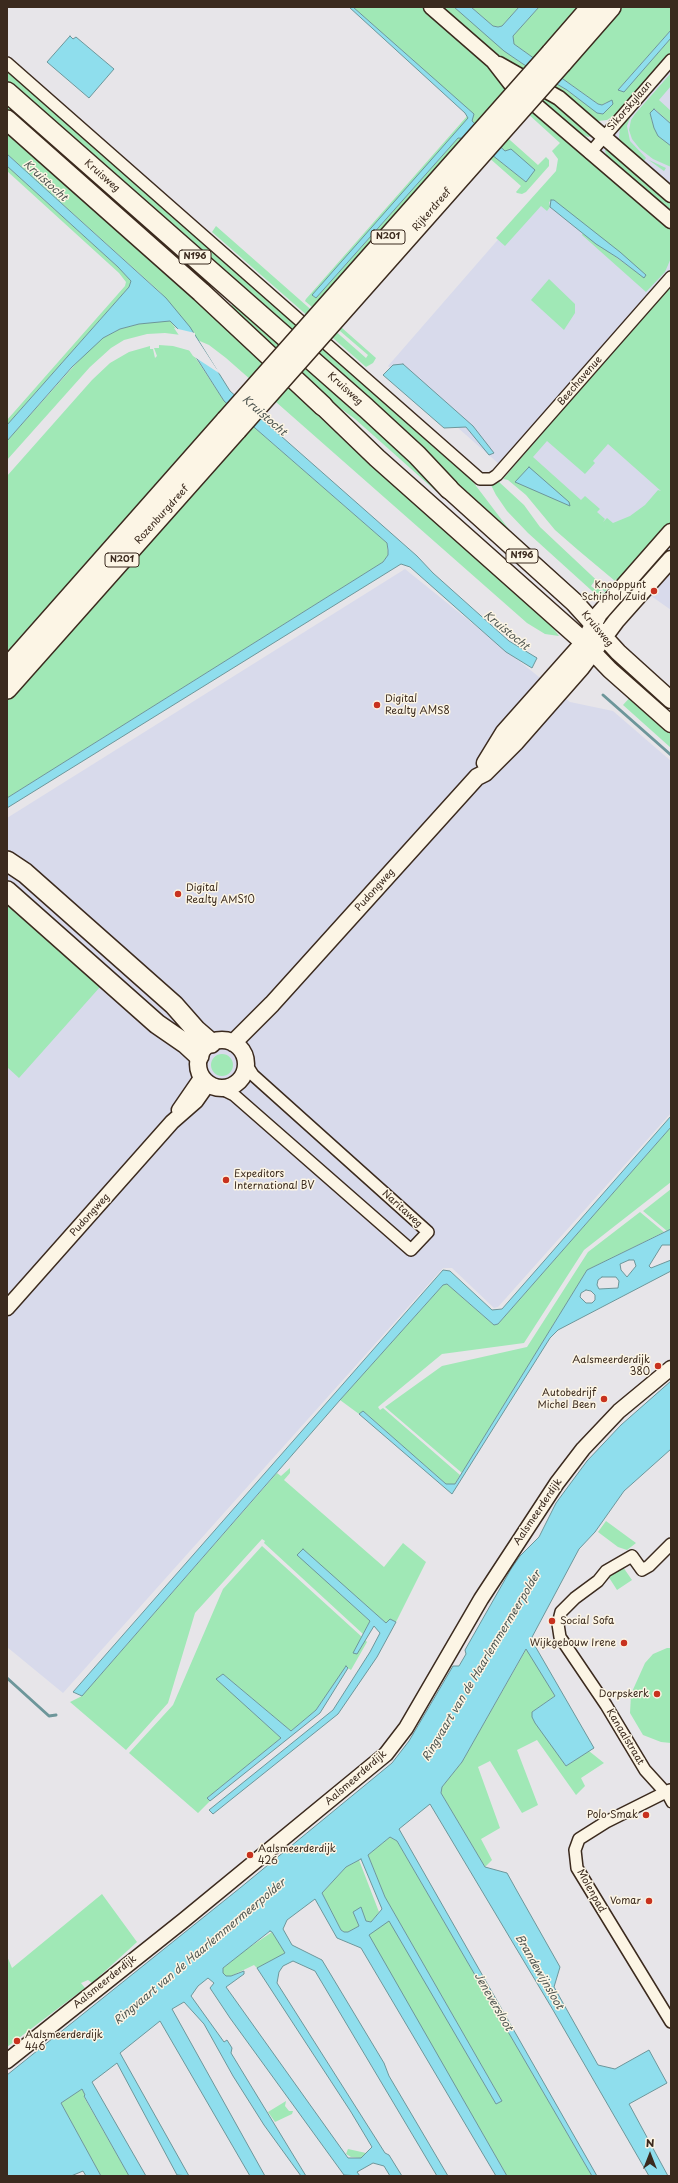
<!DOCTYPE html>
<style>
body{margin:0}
#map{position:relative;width:678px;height:2183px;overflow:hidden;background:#e7e5e9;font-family:"Playpen Sans",sans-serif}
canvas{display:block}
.frame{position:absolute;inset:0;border:8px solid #3b2a1e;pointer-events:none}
.north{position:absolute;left:630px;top:2135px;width:40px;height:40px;-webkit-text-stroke:3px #fcf5e5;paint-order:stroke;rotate:0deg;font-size:11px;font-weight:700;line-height:16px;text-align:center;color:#3b2a1e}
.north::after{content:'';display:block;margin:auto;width:14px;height:18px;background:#3b2a1e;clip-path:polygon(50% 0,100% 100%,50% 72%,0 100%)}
</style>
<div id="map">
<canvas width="678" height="2183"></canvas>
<div class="frame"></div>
<div class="north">N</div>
</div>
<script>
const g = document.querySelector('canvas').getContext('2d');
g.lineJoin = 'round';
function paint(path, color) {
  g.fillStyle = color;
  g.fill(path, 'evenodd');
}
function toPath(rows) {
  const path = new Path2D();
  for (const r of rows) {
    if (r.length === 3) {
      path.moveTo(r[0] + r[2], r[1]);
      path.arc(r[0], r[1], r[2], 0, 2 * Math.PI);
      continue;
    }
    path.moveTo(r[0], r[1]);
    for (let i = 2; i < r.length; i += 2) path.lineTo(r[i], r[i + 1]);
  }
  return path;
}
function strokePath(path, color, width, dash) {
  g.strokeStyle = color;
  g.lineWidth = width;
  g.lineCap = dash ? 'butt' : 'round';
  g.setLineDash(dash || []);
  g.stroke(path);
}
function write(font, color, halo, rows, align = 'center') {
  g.font = font + ' "Playpen Sans",sans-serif';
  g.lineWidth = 3;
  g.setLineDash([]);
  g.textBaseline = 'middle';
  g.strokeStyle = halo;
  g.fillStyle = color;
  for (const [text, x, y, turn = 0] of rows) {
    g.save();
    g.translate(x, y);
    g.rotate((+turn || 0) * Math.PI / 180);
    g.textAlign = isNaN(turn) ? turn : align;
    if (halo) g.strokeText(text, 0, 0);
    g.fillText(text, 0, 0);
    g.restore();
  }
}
const built = toPath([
 [671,62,671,610,637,586,388,366,542,189],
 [405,569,570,702,613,711,671,761,671,1113,498,1307,494,1308,452,1268,443,1268,63,1693,7,1647,7,818]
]);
const green = toPath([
 [353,7,424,7,671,228,671,258,665,272,646,292,582,235,583,233,643,277,646,275,553,200,549,202,550,207,547,211,541,206,505,246,496,238,556,171,558,159,552,151,560,143,504,92,483,116,538,165,546,157,549,160,549,166,526,192,522,194,517,193,516,192,521,186,470,141,316,305,376,358,373,363,366,367,212,232,216,226,366,358,368,355,305,301,306,299,468,115,468,119,313,296,316,298,458,138,472,139,526,182,511,150,505,151,472,121,472,113],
 [440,7,454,7,518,61,567,90,601,114,603,114,607,102,602,105,598,104,514,44,513,36,539,7,584,7,549,45,546,43,543,47,568,69,618,7,671,7,671,30,618,90,624,91,671,38,671,52,616,114,607,120,598,121,593,120,503,61],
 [471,7,519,7,502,26,498,27,493,26],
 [7,69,467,474,511,532,579,593,576,596,345,378,7,81],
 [671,73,671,86,659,100,671,111,671,124,655,109,651,119,658,136,671,146,671,167,653,159,640,149,632,139,629,130,631,120,635,114],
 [522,83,543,91,592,135,591,136,588,137,579,133],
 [7,102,202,273,196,280,7,112],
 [632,112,627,126,630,141,647,159,666,168,664,171,646,158,644,161,622,148,619,137,620,128],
 [7,133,212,315,367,462,550,624,559,636,545,634,527,623,226,358,209,345,195,339,160,292,7,154],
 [606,148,671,199,671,214,608,158,605,151],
 [7,166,118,267,131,281,129,287,7,425,7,420,125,286,126,282,119,273,7,171],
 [549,279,575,304,575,313,564,330,531,300],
 [671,283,671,524,620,582,616,579,615,581,578,550,555,530,526,495,508,480,503,479],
 [547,441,585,474,595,463,593,461,608,444,661,491,658,490,645,505,630,516,613,523,607,518,603,522,605,519,597,512,600,509,585,496,581,500,533,457],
 [235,302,441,488,437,492,355,419,317,391,228,309],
 [162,321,170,321,181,335,165,333,147,334,124,340,111,348,90,367,7,460,7,441,90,348,103,338,120,329,146,322],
 [159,345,173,346,191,351,224,401,387,543,388,555,383,562,7,798,7,697,88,613,105,594,119,572,80,571,50,604,36,626,7,659,7,476,92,380,110,363,129,352,150,346,150,349,153,349,155,358,157,356,154,348,159,348],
 [498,481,524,505,540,527,607,590,605,592,594,582,591,586,596,590,598,588,605,594,608,592,610,594,602,600,528,533,507,511,496,495,491,485],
 [632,695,671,730,671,748,623,705],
 [7,905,100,987,19,1078,7,1067],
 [222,1065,11],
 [671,1127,671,1182,584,1250,524,1343,442,1354,378,1407,380,1410,383,1408,460,1475,455,1484,446,1484,363,1411,359,1414,340,1400,443,1285,447,1284,494,1325,498,1324],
 [671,1189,671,1229,667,1231,643,1211],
 [640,1212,664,1232,587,1270,462,1473,385,1407,442,1366,527,1347,588,1252],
 [290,1468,290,1473,284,1480,384,1567,403,1543,426,1562,396,1622,390,1619,386,1623,303,1550,298,1555,370,1621,363,1634,264,1543,265,1541,262,1539,195,1613,168,1703,126,1750,70,1702,82,1696,277,1473,281,1476],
 [606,1521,636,1543,627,1550,618,1547,598,1532],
 [262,1546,362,1637,354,1653,357,1653,365,1640,367,1642,351,1670,346,1667,316,1710,291,1731,223,1674,217,1679,281,1738,207,1798,210,1801,198,1813,129,1753,173,1705,223,1589],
 [623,1567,632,1580,617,1590,608,1576],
 [527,1648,555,1696,532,1712,566,1766,589,1751,604,1763,581,1778,585,1786,576,1795,537,1740,517,1750,538,1805,522,1813,490,1761,478,1767,500,1828,481,1839,492,1860,485,1867,441,1793,442,1787,462,1762],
 [667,1648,671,1648,671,1743,661,1742,643,1735,630,1713,631,1694,645,1663,653,1654],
 [390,1837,397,1841,592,2176,507,2176,368,1935,389,1920,496,2104,502,2101,385,1897,368,1855],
 [359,1860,379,1912,371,1922,366,1921,361,1908,353,1912,359,1926,348,1932,344,1932,341,1930,322,1893,346,1867],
 [102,1894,137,1942,92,1983,88,1980,81,1983,85,1988,7,2047,7,1956,12,1968],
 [272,1932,286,1953,257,1968,254,1965,231,1976,226,1976,223,1973,223,1968,244,1951],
 [82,2089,85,2095,84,2097,129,2176,101,2176,61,2103],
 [286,2101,285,2106,289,2111,293,2111,292,2114,275,2122,268,2112],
 [348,2149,366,2153,361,2158,351,2157,346,2154]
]);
const water = toPath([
 [349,7,353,7,474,114,472,121,505,151,511,149,535,170,526,182,472,139,458,138,316,298,312,295,468,118,465,113,349,7],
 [454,7,471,7,493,26,498,27,502,26,519,7,539,7,513,36,514,44,598,104,602,105,612,100,613,104,603,114,597,113,567,90,523,64,504,51,454,7],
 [671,30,671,38,624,92,618,90,671,30],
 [70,36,73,39,76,37,114,69,89,98,47,62,70,36],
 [654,109,671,124,671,146,658,136,654,128,650,113,654,109],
 [7,154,166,298,190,327,230,391,417,556,433,573,509,641,537,658,532,668,506,652,410,567,401,564,7,808,7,798,383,562,388,555,388,550,387,543,224,401,178,329,170,321,139,324,120,329,103,338,72,367,7,441,7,425,129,287,131,281,118,267,7,166,7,154],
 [551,200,554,200,620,252,646,275,644,278,618,258,596,244,550,207,551,200],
 [403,364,473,426,494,453,489,455,466,427,444,428,383,375,393,365,403,364],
 [529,467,569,502,570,506,515,482,529,467],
 [671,1116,671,1127,498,1324,494,1325,447,1284,443,1285,340,1400,82,1696,73,1692,443,1270,450,1271,492,1310,502,1309,671,1116],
 [671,1229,671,1245,662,1245,649,1266,651,1268,671,1260,671,1271,558,1330,550,1338,452,1494,359,1414,363,1411,446,1484,455,1484,587,1270,671,1229],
 [629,1260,634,1260,636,1266,627,1277,621,1270,620,1264,629,1260],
 [602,1277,616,1277,619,1281,618,1288,599,1289,597,1285,598,1280,602,1277],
 [586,1290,591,1291,595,1295,595,1300,592,1303,586,1303,580,1297,581,1293,586,1290],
 [671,1381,671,1449,624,1491,595,1532,579,1549,531,1639,594,1748,566,1766,535,1723,532,1717,532,1712,555,1696,526,1649,462,1762,442,1787,441,1793,485,1867,507,1873,517,1891,560,1967,554,1987,598,2065,615,2069,649,2050,667,2083,629,2104,668,2176,649,2176,553,2010,430,1804,399,1829,597,2176,592,2176,397,1841,390,1837,368,1855,385,1897,502,2101,496,2104,389,1921,369,1935,507,2176,496,2176,361,1948,337,1938,315,1899,287,1920,283,1929,292,1945,322,1960,384,2063,389,2076,448,2176,437,2176,315,1971,293,1961,283,1966,279,1972,277,1983,385,2153,389,2155,402,2176,390,2176,384,2166,373,2163,357,2172,360,2176,344,2175,230,2018,210,1988,214,1983,208,1978,198,1986,191,1996,224,2042,227,2040,232,2048,231,2053,306,2176,301,2176,264,2125,233,2076,204,2024,184,2002,172,2009,265,2176,250,2176,160,2021,120,2053,189,2176,177,2175,117,2063,92,2082,146,2176,129,2176,84,2096,85,2095,82,2089,61,2103,101,2176,86,2176,83,2171,71,2176,7,2176,7,2075,240,1888,392,1763,409,1741,453,1666,459,1666,466,1654,465,1650,511,1569,520,1556,539,1537,556,1503,587,1461,621,1425,671,1381],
 [361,1859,382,1909,371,1922,366,1921,361,1907,353,1912,359,1926,348,1932,344,1932,341,1930,322,1893,346,1867,361,1859],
 [270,1931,272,1932,285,1953,257,1968,351,2112,372,2147,361,2158,348,2158,226,1987,244,1974,244,1971,231,1976,226,1976,223,1973,223,1968,270,1931],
 [303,1549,386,1623,390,1619,396,1622,377,1657,338,1714,213,1814,209,1810,333,1710,370,1652,380,1633,374,1626,357,1654,353,1653,370,1621,297,1555,303,1549],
 [346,1666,348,1668,320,1713,210,1801,207,1798,281,1738,216,1679,223,1674,291,1731,316,1710,346,1666]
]);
const pier = toPath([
 [174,328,195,333,195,336,216,368,222,375,193,356]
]);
const stream = toPath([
 [603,695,671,755],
 [7,1678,49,1716,56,1715]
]);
const pedestrian = toPath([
 [665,1792,671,1803]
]);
const minor = toPath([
 [7,63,480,479,491,479,497,475,671,277],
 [590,153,671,60],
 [222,1089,234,1095,411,1250,428,1232,253,1075,246,1064],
 [670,1790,606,1822,579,1839,575,1850,577,1868,671,2022],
 [665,1792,645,1770,606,1705,560,1637,558,1624,561,1612,575,1598,598,1581,606,1571,632,1556,642,1570,649,1566,671,1544]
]);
const tertiary = toPath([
 [431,7,493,61,510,83,671,221],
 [499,64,559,98,671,195],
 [179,1110,201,1078],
 [7,1308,172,1122,196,1101,208,1084],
 [7,2061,184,1920,386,1754,406,1728,481,1599,557,1483,583,1449,619,1411,671,1368]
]);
const secondary = toPath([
 [597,629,618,652,671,700],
 [586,645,610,670,671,724],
 [485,763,504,732,584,642,599,614,671,532],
 [222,1064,24],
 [233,1043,272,1004,477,777,485,773,516,742,581,668,616,621,671,559]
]);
const primary = toPath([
 [323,406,377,458,584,642],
 [449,489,574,602,593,623]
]);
const trunk = toPath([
 [551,53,591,7],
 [562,63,611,7],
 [7,92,366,408,417,455,449,489],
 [7,120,201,292,323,406],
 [7,668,226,420],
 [7,689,237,430],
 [7,861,25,873,174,1005,196,1030,211,1043],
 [7,891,157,1024,186,1044,199,1056]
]);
const trunkBridge = toPath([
 [226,420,551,53],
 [237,430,562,63]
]);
const markers = [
 [654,591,4,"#c8321e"],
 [377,705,4,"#c8321e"],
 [178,894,4,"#c8321e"],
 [226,1180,4,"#c8321e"],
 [658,1366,4,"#c8321e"],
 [604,1399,4,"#c8321e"],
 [552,1621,4,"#c8321e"],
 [624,1643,4,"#c8321e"],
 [657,1694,4,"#c8321e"],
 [646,1815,4,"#c8321e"],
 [250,1855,4,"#c8321e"],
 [649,1901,4,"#c8321e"],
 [17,2041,4,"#c8321e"]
];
const shields = [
 [388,237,34],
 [195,257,32],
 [522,556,32],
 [122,560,34]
];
const shieldNames = [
 ["N201",388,237],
 ["N196",195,257],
 ["N196",522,556],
 ["N201",122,560]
];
const streetNames = [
 ["Sikorskylaan",630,106,-49],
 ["Kruisweg",102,176,41],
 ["Rijkerdreef",432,210,-49],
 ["Beechavenue",580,381,-49],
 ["Kruisweg",345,389,42],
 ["Rozenburgdreef",162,515,-48],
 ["Kruisweg",597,629,50],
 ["Pudongweg",375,890,-48],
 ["Naritaweg",402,1209,42],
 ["Pudongweg",90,1215,-48],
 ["Aalsmeerderdijk",538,1512,-56],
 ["Kanaalstraat",625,1737,59],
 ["Aalsmeerderdijk",356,1778,-41],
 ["Molenpad",591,1891,61],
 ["Aalsmeerderdijk",105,1982,-39]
];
const poiNames = [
 ["Knooppunt",646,585],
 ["Schiphol Zuid",646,597],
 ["Digital",385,699,"left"],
 ["Realty AMS8",385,711,"left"],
 ["Digital",186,888,"left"],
 ["Realty AMS10",186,900,"left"],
 ["Expeditors",234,1174,"left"],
 ["International BV",234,1186,"left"],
 ["Aalsmeerderdijk",650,1360],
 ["380",650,1372],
 ["Autobedrijf",596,1393],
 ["Michel Been",596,1405],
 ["Social Sofa",560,1621,"left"],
 ["Wijkgebouw Irene",616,1643],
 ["Dorpskerk",649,1694],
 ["Polo Smak",638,1815],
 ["Aalsmeerderdijk",258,1849,"left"],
 ["426",258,1861,"left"],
 ["Vomar",641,1901],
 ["Aalsmeerderdijk",25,2035,"left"],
 ["446",25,2047,"left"]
];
const waterNames = [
 ["Kruistocht",45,181,42],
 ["Kruistocht",264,416,41],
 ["Kruistocht",506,631,39],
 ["Ringvaart van de Haarlemmermeerpolder",482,1666,-59],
 ["Ringvaart van de Haarlemmermeerpolder",200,1952,-40],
 ["Brandewijnsloot",539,1972,60],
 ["Jeneversloot",493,2002,60]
];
paint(built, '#d8daeb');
paint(green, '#a0e8b6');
paint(water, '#8fdeed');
strokePath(water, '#6d969a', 1);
paint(pier, '#e7e5e9');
strokePath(stream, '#6d969a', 3);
strokePath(pedestrian, '#3b2a1e', 11);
strokePath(minor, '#3b2a1e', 14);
strokePath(tertiary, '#3b2a1e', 17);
strokePath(secondary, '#3b2a1e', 19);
strokePath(primary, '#3b2a1e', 21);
strokePath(trunk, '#3b2a1e', 22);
strokePath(pedestrian, '#fcf5e5', 8);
strokePath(minor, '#fcf5e5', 11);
strokePath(tertiary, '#fcf5e5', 14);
strokePath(secondary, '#fcf5e5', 16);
strokePath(primary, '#fcf5e5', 18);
strokePath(trunk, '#fcf5e5', 19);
strokePath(trunkBridge, '#3b2a1e', 22, []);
strokePath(trunkBridge, '#fcf5e5', 19);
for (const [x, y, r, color] of markers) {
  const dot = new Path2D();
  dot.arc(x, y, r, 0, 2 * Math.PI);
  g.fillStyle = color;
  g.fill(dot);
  strokePath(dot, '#fcf5e5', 1.5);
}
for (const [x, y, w] of shields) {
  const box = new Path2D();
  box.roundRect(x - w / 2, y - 7, w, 14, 3);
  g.fillStyle = '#fcf5e5';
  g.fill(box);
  strokePath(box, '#3b2a1e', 1);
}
write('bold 9px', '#3b2a1e', null, shieldNames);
write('10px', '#3b2a1e', '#fcf5e5', streetNames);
write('10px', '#3b2a1e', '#fcf5e5', poiNames, 'right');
write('italic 11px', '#505752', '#fcf5e5', waterNames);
</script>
